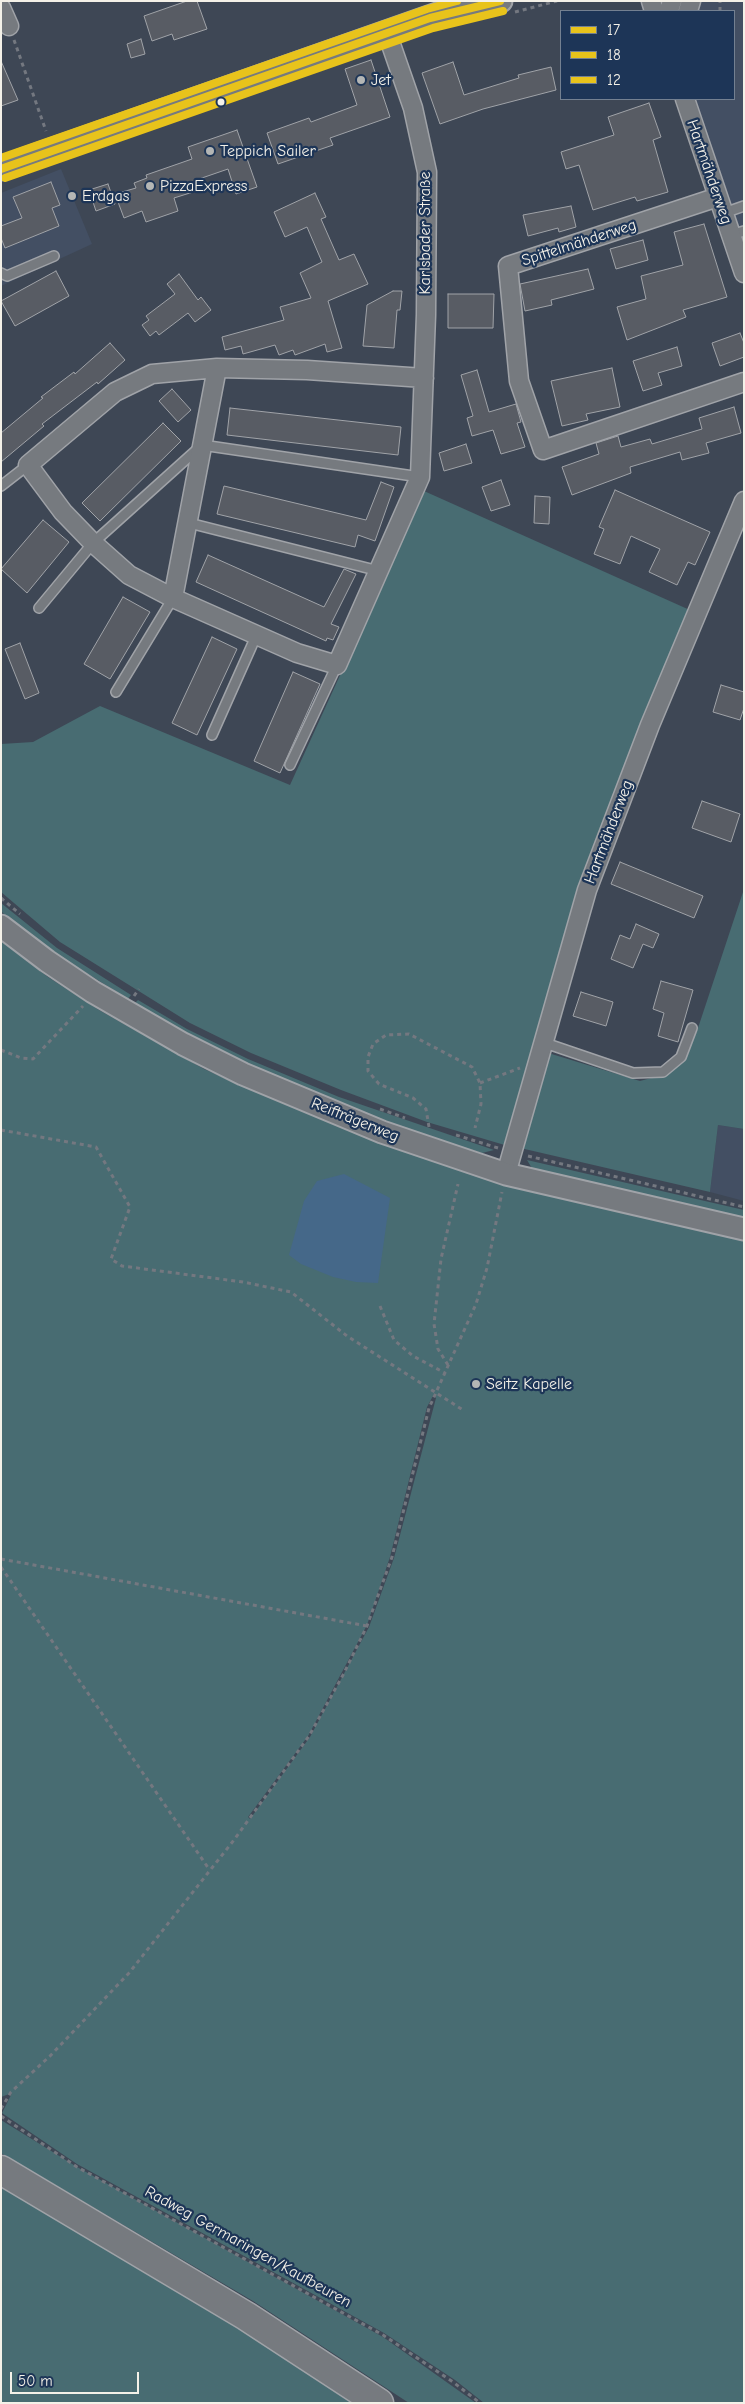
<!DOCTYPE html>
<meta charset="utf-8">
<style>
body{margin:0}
#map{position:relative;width:745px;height:2404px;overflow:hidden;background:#3e4755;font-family:"Comic Neue",sans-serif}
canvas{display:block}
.frame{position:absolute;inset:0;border:2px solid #f4f1e8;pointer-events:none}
.legend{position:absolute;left:560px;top:10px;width:175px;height:90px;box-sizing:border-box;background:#1d3557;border:1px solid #738091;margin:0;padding:6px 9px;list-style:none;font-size:15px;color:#f4f1e8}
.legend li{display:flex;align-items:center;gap:10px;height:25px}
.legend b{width:25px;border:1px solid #738091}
.scale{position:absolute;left:10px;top:2372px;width:129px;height:22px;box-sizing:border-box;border:2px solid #f4f1e8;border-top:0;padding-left:6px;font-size:15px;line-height:18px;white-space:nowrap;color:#f4f1e8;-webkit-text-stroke:4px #1d3557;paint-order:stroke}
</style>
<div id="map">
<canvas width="745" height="2404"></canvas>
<div class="frame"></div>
<ul class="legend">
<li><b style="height:6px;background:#e8c31b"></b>17</li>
<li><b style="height:6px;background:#e8c31b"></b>18</li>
<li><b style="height:6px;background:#e8c31b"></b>12</li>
</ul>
<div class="scale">50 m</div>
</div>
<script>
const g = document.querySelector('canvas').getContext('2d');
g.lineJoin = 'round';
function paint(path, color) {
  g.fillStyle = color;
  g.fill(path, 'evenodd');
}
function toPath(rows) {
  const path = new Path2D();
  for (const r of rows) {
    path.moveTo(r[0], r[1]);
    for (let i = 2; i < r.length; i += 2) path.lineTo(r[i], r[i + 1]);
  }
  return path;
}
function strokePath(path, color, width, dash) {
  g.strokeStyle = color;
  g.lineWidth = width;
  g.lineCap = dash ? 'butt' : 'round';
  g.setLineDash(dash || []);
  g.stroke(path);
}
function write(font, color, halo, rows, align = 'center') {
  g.font = font + ' "Comic Neue",sans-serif';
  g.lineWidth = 4.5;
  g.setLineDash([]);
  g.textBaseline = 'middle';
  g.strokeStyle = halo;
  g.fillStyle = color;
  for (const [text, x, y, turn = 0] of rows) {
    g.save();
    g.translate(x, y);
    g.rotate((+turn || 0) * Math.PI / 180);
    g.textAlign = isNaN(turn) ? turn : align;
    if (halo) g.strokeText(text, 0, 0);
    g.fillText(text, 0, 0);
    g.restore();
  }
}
const built = toPath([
 [693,1,744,1,744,256,689,99,734,99,734,11,691,11],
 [61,169,92,244,1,286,1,193],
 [718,1125,744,1129,744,1201,710,1192]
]);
const green = toPath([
 [424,491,692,611,508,1146,427,1122,341,1090,251,1053,190,1023,60,942,1,892,1,744,33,742,100,706,290,785],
 [744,889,744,1129,718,1125,710,1192,516,1147,545,1052,640,1081,662,1075,685,1058,698,1028],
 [1,903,57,948,131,995,128,999,53,952,7,917,1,911],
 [1,941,48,977,99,1010,204,1069,251,1090,379,1140,507,1185,744,1240,744,2403,484,2403,455,2380,384,2333,77,2164,2,2113,12,2093,1,2097],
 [434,1394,436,1398,394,1558,369,1627,310,1737,250,1819,248,1817,308,1736,367,1625,390,1557,427,1407],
 [138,1000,187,1029,248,1059,339,1097,494,1150,482,1153,426,1136,335,1102,244,1064,183,1033,134,1004],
 [527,1160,744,1210,744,1219,533,1170],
 [1,2120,77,2167,383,2337,476,2403,409,2403,253,2301,1,2153],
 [1,2187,74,2227,242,2331,352,2403,1,2403]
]);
const water = toPath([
 [344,1174,390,1198,378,1283,356,1282,333,1277,301,1264,289,1255,304,1201,317,1181]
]);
const building = toPath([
 [187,1,197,1,207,29,174,40,172,34,152,41,144,16,187,1],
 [141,39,145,54,131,58,127,44,141,39],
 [371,60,390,117,330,138,333,145,278,164,267,133,309,118,311,122,357,105,345,69,371,60],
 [1,61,18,100,1,106,1,61],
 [453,62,464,95,519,78,518,75,551,67,556,90,483,109,440,124,422,73,453,62],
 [649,103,661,137,653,140,668,192,637,201,635,197,593,210,579,165,566,169,561,152,614,135,608,117,649,103],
 [237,130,257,187,236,194,228,169,199,179,201,185,192,188,193,192,174,198,178,211,146,222,142,211,124,218,115,194,136,188,134,183,147,178,146,175,192,159,188,147,237,130],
 [51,182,60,205,52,208,59,226,5,248,1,238,1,226,22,218,13,197,51,182],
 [108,184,115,204,96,211,89,190,108,184],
 [315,193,326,217,321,219,339,260,354,254,368,284,328,301,342,348,327,352,325,344,295,355,293,350,279,355,275,345,243,354,241,346,225,350,222,337,284,320,280,307,311,298,300,273,322,262,307,227,285,237,274,212,315,193],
 [571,206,576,227,559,232,558,228,528,236,523,215,571,206],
 [704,224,727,297,683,310,686,317,627,340,617,307,646,299,641,276,683,265,674,232,704,224],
 [643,240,648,260,616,269,610,249,643,240],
 [588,269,594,289,551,300,552,305,525,311,520,284,588,269],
 [56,271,69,296,15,326,1,301,56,271],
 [179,274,198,300,201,297,211,310,195,322,188,313,159,335,156,331,150,336,142,325,149,320,146,316,175,294,167,284,179,274],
 [393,291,402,291,400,310,397,310,394,348,363,346,367,305,393,291],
 [448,294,494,294,493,328,448,328,448,294],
 [740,333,744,343,744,357,720,366,712,343,740,333],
 [110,343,125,360,98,384,97,382,42,424,44,426,1,462,1,433,43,398,41,397,74,372,75,374,110,343],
 [677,347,682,366,658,373,662,385,643,391,633,361,677,347],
 [612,368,620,407,586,414,588,420,562,426,551,381,612,368],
 [477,370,489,412,516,404,521,422,517,423,525,447,501,454,493,430,472,436,467,418,473,416,461,375,477,370],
 [172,389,191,410,178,422,159,401,172,389],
 [734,407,741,433,706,443,709,453,682,460,680,452,630,467,631,473,572,495,562,467,599,454,596,443,618,436,621,447,650,439,652,444,702,429,699,418,734,407],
 [230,408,401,427,398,455,227,435,230,408],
 [163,423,181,441,100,521,82,503,163,423],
 [466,444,472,463,444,471,439,453,466,444],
 [501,480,510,505,491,511,482,487,501,480],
 [381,482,394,487,375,541,358,535,355,547,217,514,224,486,366,520,381,482],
 [615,490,710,532,695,565,688,562,677,585,649,572,660,549,631,536,620,564,594,554,604,529,599,527,615,490],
 [535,496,550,497,549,524,534,523,535,496],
 [43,520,69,542,27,593,1,569,43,520],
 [208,555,324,607,344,569,356,574,331,624,339,627,333,640,327,638,326,641,196,582,208,555],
 [123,597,150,612,110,679,84,664,123,597],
 [212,637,237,649,197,735,172,723,212,637],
 [20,643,39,693,25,699,5,649,20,643],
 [293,672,320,684,280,773,254,761,293,672],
 [721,685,744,692,744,708,740,720,713,712,721,685],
 [702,801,740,814,731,842,692,828,702,801],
 [620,862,703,896,694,918,611,884,620,862],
 [636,924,659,934,653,948,643,944,633,968,611,959,620,935,630,939,636,924],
 [661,981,693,990,678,1042,658,1036,664,1013,653,1009,661,981],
 [581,992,613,1002,606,1026,573,1016,581,992]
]);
const path = toPath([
 [720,11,720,1],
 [515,12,557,1],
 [14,40,46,131],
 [1,898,20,914],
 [134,996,139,989],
 [1,1050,21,1058,33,1059,83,1006],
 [480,1083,520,1068],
 [380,1109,405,1118],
 [429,1127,426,1109,413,1098,379,1084,368,1071,368,1057,373,1044,386,1035,409,1034,472,1067,480,1083,481,1104,475,1128],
 [1,1130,96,1147,130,1207,111,1259,122,1266,243,1282,291,1292,347,1336,463,1410],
 [456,1135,498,1148],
 [528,1156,744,1207],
 [380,1306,394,1340,413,1356,445,1373],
 [448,1365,438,1349,434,1324,441,1259,458,1184],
 [1,1559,367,1626],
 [1,1567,209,1869],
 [1,2109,11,2092,50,2056,129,1973,234,1840,309,1736,343,1675,367,1626,392,1557,429,1408,476,1304,487,1268,502,1192],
 [1,2116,77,2167,383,2335,453,2382,480,2403]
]);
const service = toPath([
 [724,213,744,206],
 [731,235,744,231],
 [1,273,7,276,54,256],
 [1,486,28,465],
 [189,523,379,571],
 [39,608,93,543,202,445,420,477],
 [116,692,173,598],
 [212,735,257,634],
 [290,765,337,665],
 [542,1042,633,1073,663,1072,681,1057,692,1028]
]);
const minor = toPath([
 [651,1,654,11],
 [1,8,9,26],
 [669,11,672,1],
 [688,11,691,1],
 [685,99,744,273],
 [718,197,508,266,519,381,543,450,744,382],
 [217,368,152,374,115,392,28,465,63,512,93,543,129,575,173,598,297,653,337,665,420,477,426,315,427,172,413,108,387,33],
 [173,598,217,368,307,370,424,378],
 [506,1174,587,890,650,725,744,501]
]);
const tertiary = toPath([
 [461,10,501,1],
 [1,169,22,160,474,1],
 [1,926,47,961,93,992,183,1044,243,1074,382,1132,506,1174,744,1229]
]);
const trunk = toPath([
 [1,2170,246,2316,379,2403]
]);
const bus1 = toPath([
 [1,169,430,18,500,1]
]);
const bus2 = toPath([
 [5,178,433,28,503,11]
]);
const bus3 = toPath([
 [1,158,427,9,457,1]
]);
const markers = [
 [361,80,5,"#b4b6b5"],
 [221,102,4.5,"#f4f1e8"],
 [210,151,5,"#b4b6b5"],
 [150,186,5,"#b4b6b5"],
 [72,196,5,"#b4b6b5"],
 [476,1384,5,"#b4b6b5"]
];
const poiNames = [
 ["Jet",371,80],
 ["Teppich Sailer",220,151],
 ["PizzaExpress",160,186],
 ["Erdgas",82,196],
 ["Seitz Kapelle",486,1384]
];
const streetNames = [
 ["Hartmähderweg",709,172,71],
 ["Karlsbader Straße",425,233,-90],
 ["Spittelmähderweg",579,243,-18],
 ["Hartmähderweg",609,832,-69],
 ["Reifträgerweg",355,1120,22],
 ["Radweg Germaringen/Kaufbeuren",248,2247,29]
];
paint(built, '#434f63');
paint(green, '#486c72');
paint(water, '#456889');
paint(building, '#585c64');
strokePath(building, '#a0a3a8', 1);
strokePath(service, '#a0a3a8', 12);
strokePath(minor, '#a0a3a8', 21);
strokePath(tertiary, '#a0a3a8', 25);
strokePath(trunk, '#a0a3a8', 31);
strokePath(path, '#747880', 3, [4, 4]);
strokePath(service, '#767a7f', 9);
strokePath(minor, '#767a7f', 18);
strokePath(tertiary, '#767a7f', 21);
strokePath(trunk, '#767a7f', 28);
strokePath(bus1, '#e8c31b', 8);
strokePath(bus2, '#e8c31b', 8);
strokePath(bus3, '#e8c31b', 8);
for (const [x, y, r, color] of markers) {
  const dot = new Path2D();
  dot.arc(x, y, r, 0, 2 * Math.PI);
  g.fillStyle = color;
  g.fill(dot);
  strokePath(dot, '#1d3557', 2);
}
write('16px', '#f4f1e8', '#1d3557', poiNames, 'left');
write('16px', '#f4f1e8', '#1d3557', streetNames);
</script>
